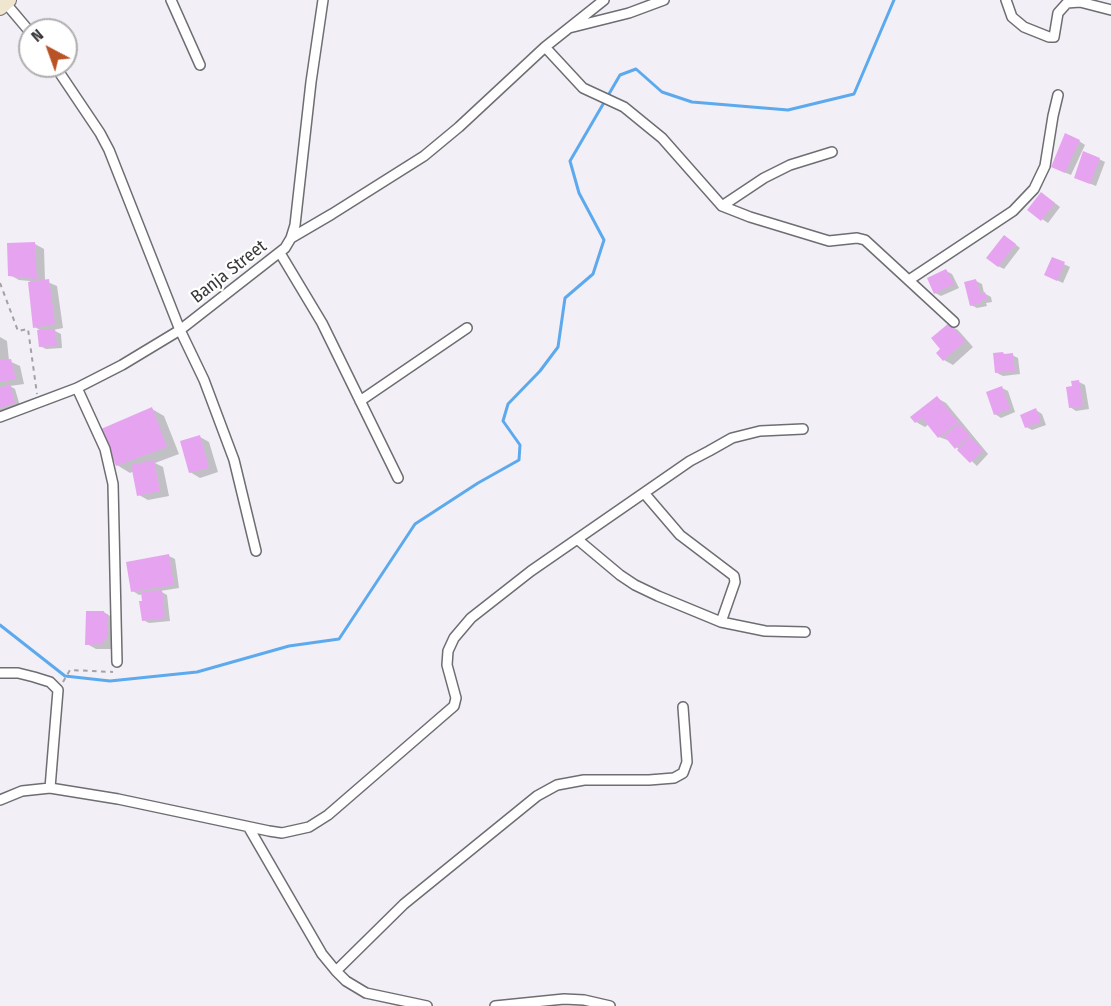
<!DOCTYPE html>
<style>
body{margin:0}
#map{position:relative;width:1111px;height:1006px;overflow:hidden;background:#f2f0f6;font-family:"Fira Sans Condensed",sans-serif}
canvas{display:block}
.north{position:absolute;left:18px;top:18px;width:60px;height:60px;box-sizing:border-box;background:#fff;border:2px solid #afafb0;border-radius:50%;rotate:319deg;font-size:16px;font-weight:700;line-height:24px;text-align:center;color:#38383a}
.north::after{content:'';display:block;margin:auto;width:21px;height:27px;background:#b85325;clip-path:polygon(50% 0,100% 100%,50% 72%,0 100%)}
</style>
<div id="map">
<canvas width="1111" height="1006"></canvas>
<div class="north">N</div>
</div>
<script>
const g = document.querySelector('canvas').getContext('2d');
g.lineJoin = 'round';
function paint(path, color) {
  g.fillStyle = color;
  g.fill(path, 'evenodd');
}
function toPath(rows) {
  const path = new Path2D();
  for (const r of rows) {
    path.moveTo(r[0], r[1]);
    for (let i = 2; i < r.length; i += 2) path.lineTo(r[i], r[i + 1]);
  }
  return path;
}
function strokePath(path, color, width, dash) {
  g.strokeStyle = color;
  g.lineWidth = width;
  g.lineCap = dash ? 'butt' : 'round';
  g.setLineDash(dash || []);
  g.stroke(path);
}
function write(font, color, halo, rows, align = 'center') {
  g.font = font + ' "Fira Sans Condensed",sans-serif';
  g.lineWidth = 4.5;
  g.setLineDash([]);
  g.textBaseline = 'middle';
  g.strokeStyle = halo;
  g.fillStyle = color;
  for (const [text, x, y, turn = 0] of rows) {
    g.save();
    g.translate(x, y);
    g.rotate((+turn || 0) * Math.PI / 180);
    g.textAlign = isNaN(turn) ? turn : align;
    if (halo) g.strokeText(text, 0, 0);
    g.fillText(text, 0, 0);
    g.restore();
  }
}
const shadow = toPath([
 [1079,141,1085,145,1071,175,1059,170],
 [1099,159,1105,162,1096,186,1081,180],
 [1047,197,1060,207,1048,223,1042,219],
 [1010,240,1020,248,1004,269,998,266],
 [35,244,44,249,45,281,57,286,63,328,53,330,61,334,62,348,46,349,40,346,43,332,35,327,30,281,19,280,10,275],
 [1053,259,1070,267,1063,283,1052,278],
 [946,271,952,274,959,288,941,296,935,293],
 [976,281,982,284,984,293,991,297,992,302,986,303,987,306,977,308,971,305],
 [949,325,958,330,973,347,953,365,944,360],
 [0,337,7,341,9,361,20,366,24,384,10,386,15,389,20,406,0,413],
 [1012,355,1018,358,1020,374,1003,376,997,373],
 [1079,382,1085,385,1089,409,1076,411,1070,407],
 [1002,388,1008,391,1015,412,1001,418,995,414],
 [937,398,946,403,988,454,977,466,950,441,939,437,929,424,925,427,916,422],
 [152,409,164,416,179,454,155,463,163,467,169,496,148,500,139,495,134,471,130,473,117,465],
 [1036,410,1042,414,1046,425,1032,430,1026,427],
 [200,437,209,442,218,472,200,478,190,472],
 [169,556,175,559,179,588,160,591,167,595,170,621,149,623,143,620,143,594,139,595,133,591],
 [104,612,113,618,116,642,111,645,113,649,96,649,87,644]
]);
const stream = toPath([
 [0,625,65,676,110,681,197,672,289,646,339,639,415,524,478,483,519,460,520,445,503,421,508,404,540,371,558,347,565,298,593,274,604,240,579,193,570,161,620,75,636,69,662,92,692,102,788,110,854,94,894,0]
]);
const building = toPath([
 [1065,133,1080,140,1065,173,1051,167],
 [1083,151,1100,158,1090,184,1074,178],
 [1041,192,1055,203,1041,221,1027,210],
 [1004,235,1016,244,998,267,986,258],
 [35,242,37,279,8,276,7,243],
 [1052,257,1065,262,1057,281,1044,275],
 [946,269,954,284,934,294,927,278],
 [49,279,55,324,33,328,28,282],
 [976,279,980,294,985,292,987,299,981,300,982,303,970,306,964,282],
 [949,323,965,341,943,361,936,353,940,349,931,338],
 [55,329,57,346,39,347,37,330],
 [1003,352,1004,354,1013,353,1015,371,995,373,993,353],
 [11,359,16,379,0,382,0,360],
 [1079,380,1083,406,1069,408,1066,387,1072,386,1071,381],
 [10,384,15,403,0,408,0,388],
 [1002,386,1010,409,994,415,986,392],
 [937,396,958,422,938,438,922,418,915,423,910,417],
 [152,407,167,447,116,466,101,429],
 [1036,408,1041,422,1025,428,1020,415],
 [959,423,970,436,955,449,944,436],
 [200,435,209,468,189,473,180,441],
 [970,437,983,450,970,463,957,450],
 [154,460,160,491,137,496,131,465],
 [169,554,174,585,131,592,126,562],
 [162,590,165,618,142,621,139,601,142,601,141,592],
 [86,611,104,611,104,614,108,614,108,637,103,640,105,644,85,645]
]);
const path = toPath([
 [0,283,18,331,28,329,37,394],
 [63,682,70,670,113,672]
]);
const minor = toPath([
 [3,0,30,32],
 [171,0,200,65],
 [1006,0,1012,17,1024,27,1049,37,1054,37,1058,13,1067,3,1080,2,1111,10],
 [569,28,629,13,664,0],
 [545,47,583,88,624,107,662,138,722,206,750,217,829,241,857,238,865,240,954,322],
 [55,66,100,133,109,150,180,330,204,380,234,460,256,551],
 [722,206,764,178,790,165,832,152],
 [291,238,332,214,424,156,459,127,545,47,604,0],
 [280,253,322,323,398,478],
 [909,280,1013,211,1034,189,1045,166,1053,116,1058,95],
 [77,388,105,449,113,484,117,662],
 [360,401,467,328],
 [0,417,77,388,122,365,180,330,285,248,291,238,295,225,311,82,323,0],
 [644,493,680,535,734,576,735,582,721,622],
 [577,539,620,575,635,585,658,596,721,622,765,631,805,632],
 [0,673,18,673,34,677,50,682,58,690,50,788],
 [0,800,22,791,50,788,118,799,269,831,282,833,309,827,328,815,454,706,456,698,447,665,448,651,454,638,471,618,531,571,690,461,709,451,732,438,760,431,803,429],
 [249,828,322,954,336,971,346,981,366,993,427,1006],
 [336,971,404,904,537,796,557,785,584,780,649,780,674,778,683,773,687,762,683,707],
 [495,1006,564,999,584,1000,610,1006]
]);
const secondary = toPath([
 [0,8,9,0]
]);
const streetNames = [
 ["Banja Street",229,272,-38]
];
paint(shadow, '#0003');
strokePath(stream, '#5da9ee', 3);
paint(building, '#e6a4f0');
strokePath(minor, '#6e6d72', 12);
strokePath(secondary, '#6e6d72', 16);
strokePath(path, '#a2a1a5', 2, [4.5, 4.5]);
strokePath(minor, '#fff', 9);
strokePath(secondary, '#f0e6d0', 14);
write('18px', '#38383a', '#fff', streetNames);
</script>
